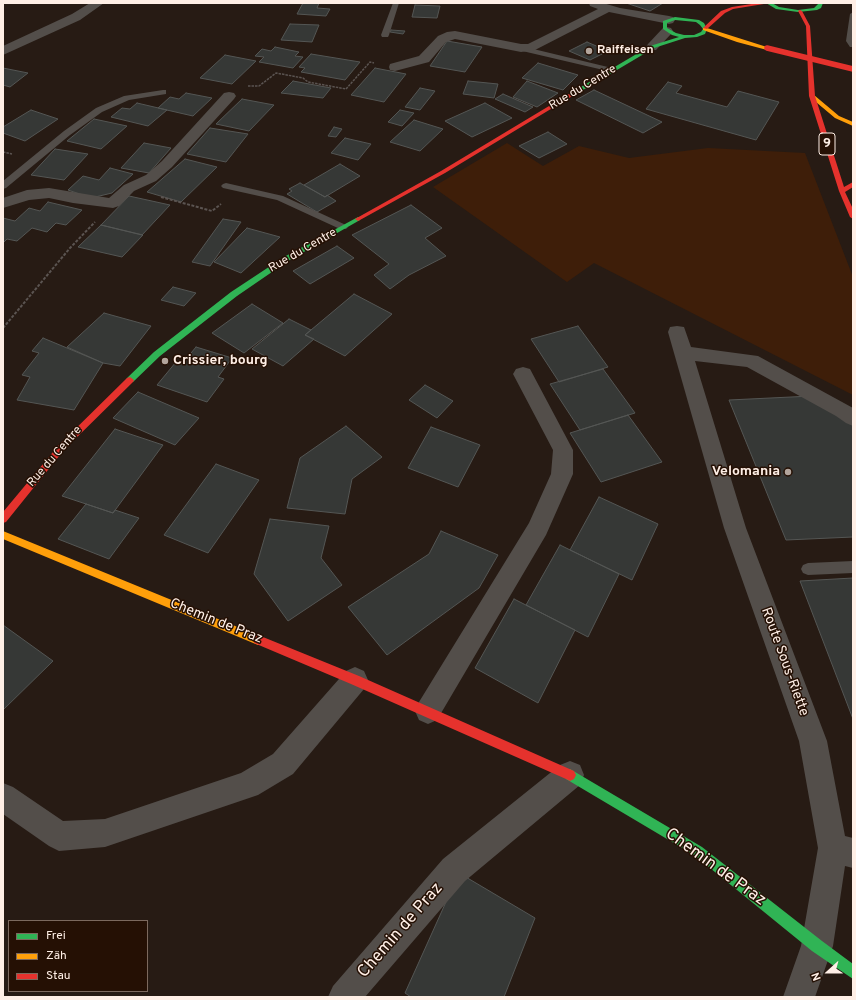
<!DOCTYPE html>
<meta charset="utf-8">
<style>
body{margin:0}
#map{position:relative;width:856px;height:1000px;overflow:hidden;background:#271b14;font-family:Overpass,sans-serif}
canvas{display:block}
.frame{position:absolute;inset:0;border:4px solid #ffefe6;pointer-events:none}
.legend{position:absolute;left:8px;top:920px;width:140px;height:72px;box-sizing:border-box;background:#251004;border:1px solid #7c695e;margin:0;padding:5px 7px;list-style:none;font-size:12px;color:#ffefe6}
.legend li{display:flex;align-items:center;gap:8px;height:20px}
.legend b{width:20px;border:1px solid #7c695e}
.north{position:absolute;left:808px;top:952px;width:40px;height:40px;-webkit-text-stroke:3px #251004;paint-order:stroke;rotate:249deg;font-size:11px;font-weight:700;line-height:16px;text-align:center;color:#ffefe6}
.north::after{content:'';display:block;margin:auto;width:14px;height:18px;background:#ffefe6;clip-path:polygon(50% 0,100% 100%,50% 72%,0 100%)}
</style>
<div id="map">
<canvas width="856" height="1000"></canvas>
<div class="frame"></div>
<ul class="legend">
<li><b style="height:5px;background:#30b455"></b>Frei</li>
<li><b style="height:5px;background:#ff9f0a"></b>Zäh</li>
<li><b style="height:5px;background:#e5322d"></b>Stau</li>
</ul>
<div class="north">N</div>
</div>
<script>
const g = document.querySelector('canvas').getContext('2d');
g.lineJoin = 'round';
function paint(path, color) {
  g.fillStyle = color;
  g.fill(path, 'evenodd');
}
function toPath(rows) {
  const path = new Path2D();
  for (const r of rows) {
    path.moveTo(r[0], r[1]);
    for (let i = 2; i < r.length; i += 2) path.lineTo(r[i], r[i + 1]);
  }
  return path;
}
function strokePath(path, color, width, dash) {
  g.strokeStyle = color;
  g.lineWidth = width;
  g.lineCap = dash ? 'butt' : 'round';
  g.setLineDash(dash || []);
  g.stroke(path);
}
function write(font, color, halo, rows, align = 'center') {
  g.font = font + ' Overpass,sans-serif';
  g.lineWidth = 3;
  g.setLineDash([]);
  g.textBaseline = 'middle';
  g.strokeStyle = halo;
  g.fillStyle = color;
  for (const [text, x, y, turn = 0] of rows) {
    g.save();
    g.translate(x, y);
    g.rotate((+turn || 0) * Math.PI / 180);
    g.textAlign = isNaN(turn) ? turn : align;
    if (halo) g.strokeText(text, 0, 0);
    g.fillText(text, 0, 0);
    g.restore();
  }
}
const green = toPath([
 [507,143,543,166,579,146,629,158,708,148,805,153,853,277,853,395,594,263,567,282,433,187]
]);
const building = toPath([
 [303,3,319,3,317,8,330,9,326,16,297,14,303,3],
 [626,3,663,3,650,11,626,3],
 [415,5,440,6,437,18,412,17,415,5],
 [290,24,319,25,312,42,281,40,290,24],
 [391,30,405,31,403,34,390,32,391,30],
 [447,41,482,47,465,72,430,66,447,41],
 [587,42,608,51,590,60,569,51,587,42],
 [275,47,299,52,295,56,303,57,293,68,259,62,264,57,255,56,262,49,271,51,275,47],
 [311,54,360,62,345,80,301,72,305,68,299,67,311,54],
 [225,55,256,61,232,84,200,78,225,55],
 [538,63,578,75,563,90,522,78,538,63],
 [3,68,28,73,10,87,3,85,3,68],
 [375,68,406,74,384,102,351,95,375,68],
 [293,81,331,88,323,98,281,93,293,81],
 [468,81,498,84,494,98,463,94,468,81],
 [527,81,558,93,537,107,513,97,527,81],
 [668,82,682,86,676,93,727,107,738,91,779,102,756,140,646,109,668,82],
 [420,88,435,91,420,110,405,107,420,88],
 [594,90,662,122,643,133,576,100,594,90],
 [186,93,212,98,193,116,158,108,170,97,179,99,186,93],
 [503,94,533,107,525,112,495,99,503,94],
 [242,99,274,105,249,131,216,124,242,99],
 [137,103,167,110,148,126,111,117,122,108,130,109,137,103],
 [485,103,512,118,472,137,445,121,485,103],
 [31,110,58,119,25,141,3,133,3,127,31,110],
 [400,110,414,113,402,126,388,122,400,110],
 [94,119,127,126,101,149,67,141,94,119],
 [414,120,443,129,420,151,390,142,414,120],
 [334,127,342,129,336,137,328,136,334,127],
 [210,128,248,134,226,162,187,154,210,128],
 [548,132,567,144,539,158,519,146,548,132],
 [345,138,371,144,358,160,331,153,345,138],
 [144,143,171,148,149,173,121,168,144,143],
 [55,149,88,154,64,180,31,175,55,149],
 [185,159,217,167,181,202,147,192,185,159],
 [340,164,360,176,325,197,304,185,340,164],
 [110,168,133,174,112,193,91,198,68,190,83,176,99,180,110,168],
 [300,183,325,197,327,195,336,201,317,212,287,194,292,191,289,189,300,183],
 [129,196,170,205,142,235,101,225,129,196],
 [48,202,82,210,66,225,56,223,47,232,32,228,17,241,7,239,3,243,3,218,15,221,29,208,40,211,48,202],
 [411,205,442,228,425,238,446,256,409,275,390,289,374,275,389,264,352,235,411,205],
 [223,219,241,222,210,266,192,262,223,219],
 [101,225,143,235,122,257,78,247,101,225],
 [247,228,280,237,241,273,214,262,247,228],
 [337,246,354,258,310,284,293,271,337,246],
 [173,287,196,293,184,306,161,300,173,287],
 [354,294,392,314,345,356,305,335,354,294],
 [252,304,283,323,244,353,212,333,252,304],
 [104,313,151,326,120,366,103,363,67,347,104,313],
 [289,319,311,330,305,335,314,339,283,366,252,349,289,319],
 [578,326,608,367,559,382,531,339,578,326],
 [43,338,103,363,74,410,17,400,30,377,22,375,39,353,32,351,43,338],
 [196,347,232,358,218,377,224,379,207,402,157,385,176,362,182,364,196,347],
 [603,369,635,413,580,430,550,384,603,369],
 [425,385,453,401,437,418,409,400,425,385],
 [138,392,199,418,175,445,113,418,138,392],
 [812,396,853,422,853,537,786,540,729,400,812,396],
 [628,415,662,462,601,482,570,433,628,415],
 [346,426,382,457,352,479,345,514,287,508,300,458,346,426],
 [431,427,480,445,458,487,408,468,431,427],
 [115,429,163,445,113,513,62,496,115,429],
 [216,464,259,480,208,553,164,535,216,464],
 [599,497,658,524,632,580,570,550,599,497],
 [86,504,113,513,115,510,139,518,109,559,58,539,86,504],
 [270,519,329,526,321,558,342,585,288,621,254,574,270,519],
 [441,531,498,555,479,588,387,655,348,607,429,554,441,531],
 [560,545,619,574,588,637,526,605,560,545],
 [853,578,853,719,800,581,853,578],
 [514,599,575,630,538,703,475,668,514,599],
 [3,625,53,661,3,710,3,625],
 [459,873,535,918,504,997,411,997,405,993,459,873]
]);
const pathFar1 = toPath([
 [248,86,259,86,276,73,303,78,308,82,346,89,370,62,374,63],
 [3,152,12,154]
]);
const path = toPath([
 [161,197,212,211,221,204],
 [3,328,70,248,95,222]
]);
const lane = toPath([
 [393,3,399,3,389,35,388,37,382,37,381,35,393,3],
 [853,12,853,47,850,47,846,41,850,14,853,12],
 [518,46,521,46,612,68,616,70,612,72,518,50,518,46],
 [163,90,166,90,166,94,129,100,102,112,70,135,6,188,3,189,3,181,64,131,96,108,124,96,163,90],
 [226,183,283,196,346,225,348,227,346,229,340,229,277,200,223,188,221,186,223,184,226,183],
 [853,561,853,573,808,575,803,573,801,569,803,565,808,563,853,561]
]);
const street = toPath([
 [90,3,104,3,80,20,3,55,3,46,72,14,90,3],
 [589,3,603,3,620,8,669,16,673,17,675,20,673,23,669,24,609,12,535,50,521,52,455,39,446,42,429,62,395,71,390,70,389,67,390,64,419,56,438,36,447,32,455,31,521,44,528,44,598,9,590,6,589,3],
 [667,27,671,28,673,31,671,34,656,50,648,50,646,47,648,44,663,28,667,27],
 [229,92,234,93,236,96,234,99,172,167,156,181,134,191,119,206,113,208,73,203,49,198,29,200,3,208,3,198,27,190,49,188,109,198,124,185,146,175,162,161,224,93,229,92],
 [677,326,684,327,691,347,758,356,853,408,853,426,846,423,836,416,747,367,695,361,746,528,827,741,845,836,853,838,853,868,845,866,833,946,815,997,783,997,801,946,818,848,799,741,724,528,668,332,670,327,677,326],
 [523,367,530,369,573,450,573,474,546,535,437,720,428,724,419,720,415,711,419,702,529,523,551,474,553,450,513,374,516,369,523,367],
 [355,667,364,671,368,680,364,689,293,774,258,795,105,847,59,851,49,846,3,814,3,783,13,787,63,821,105,819,241,773,273,754,346,671,355,667],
 [570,761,580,765,584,775,580,785,465,881,365,997,328,997,333,986,443,859,560,765,570,761]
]);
const fast = toPath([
 [766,3,772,3,779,7,798,10,814,8,819,3,823,3,821,8,817,10,798,12,776,9,766,3],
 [675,17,699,20,704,23,707,29,705,34,697,37,685,38,654,48,573,96,569,96,569,94,650,46,679,37,672,35,663,29,663,21,675,17],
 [675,20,696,22,700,25,703,29,701,32,694,35,684,35,676,33,667,28,667,23,675,20],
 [358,217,360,218,360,220,288,261,237,296,160,356,133,382,127,382,126,380,127,378,154,352,231,292,284,257,358,217],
 [570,769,702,847,822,941,853,964,853,979,812,951,694,855,566,779,564,775,566,771,570,769]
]);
const slow = toPath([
 [703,28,707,28,770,48,767,50,737,42,703,30,703,28],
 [810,95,814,95,839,116,853,122,853,126,835,118,810,97,810,95],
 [3,531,262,637,263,640,262,643,258,645,3,539,3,531]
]);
const jam = toPath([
 [758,3,770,3,733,9,725,13,707,29,703,28,721,11,732,7,758,3],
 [800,10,802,11,810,26,815,96,844,187,853,182,853,187,845,192,853,209,853,219,850,217,839,191,809,96,806,26,798,11,800,10],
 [569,94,574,95,445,173,360,220,358,221,355,219,441,171,569,94],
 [130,377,134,380,133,382,64,450,6,522,3,523,3,512,58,446,127,378,130,377],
 [258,635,359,676,574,771,576,775,574,779,570,781,566,779,351,684,254,643,253,640,254,637,258,635]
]);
const jamBridge = toPath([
 [767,48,853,69]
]);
const markers = [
 [589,51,4,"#b3a59c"],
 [165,361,4,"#b3a59c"],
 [788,472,4,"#b3a59c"]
];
const farPoinames = [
 ["Raiffeisen",597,51]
];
const farStreetnames = [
 ["Rue du Centre",583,88,-31],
 ["Rue du Centre",303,251,-30],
 ["Rue du Centre",55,457,-49]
];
const shields = [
 [827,144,16]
];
const shieldNames = [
 ["9",827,144]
];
const poiNames = [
 ["Crissier, bourg",173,361],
 ["Velomania",780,472,"right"]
];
const streetNames = [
 ["Chemin de Praz",216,622,22],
 ["Route Sous-Riette",784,662,70]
];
const nearStreetnames = [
 ["Chemin de Praz",715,868,36],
 ["Chemin de Praz",401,931,-49]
];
paint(green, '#3e1e09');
paint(building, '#363836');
strokePath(building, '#545654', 1);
strokePath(pathFar1, '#5b5451', 1.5, [2.5, 1]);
strokePath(path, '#5b5451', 2, [3, 1.5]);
paint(lane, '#534e4a');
paint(street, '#534e4a');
paint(fast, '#30b455');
paint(slow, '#ff9f0a');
paint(jam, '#e5322d');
strokePath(jamBridge, '#e5322d', 5.5);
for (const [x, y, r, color] of markers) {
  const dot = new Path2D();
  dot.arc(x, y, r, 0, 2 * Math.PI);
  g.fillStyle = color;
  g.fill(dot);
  strokePath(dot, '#251004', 1.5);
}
write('bold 12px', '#ffefe6', '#251004', farPoinames, 'left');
write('12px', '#ffefe6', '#251004', farStreetnames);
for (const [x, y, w] of shields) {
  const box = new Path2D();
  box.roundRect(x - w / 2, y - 11, w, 22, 3);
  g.fillStyle = '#251004';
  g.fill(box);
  strokePath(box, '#ffefe6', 1);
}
write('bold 13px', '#ffefe6', null, shieldNames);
write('bold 14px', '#ffefe6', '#251004', poiNames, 'left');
write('14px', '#ffefe6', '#251004', streetNames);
write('17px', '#ffefe6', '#251004', nearStreetnames);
</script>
